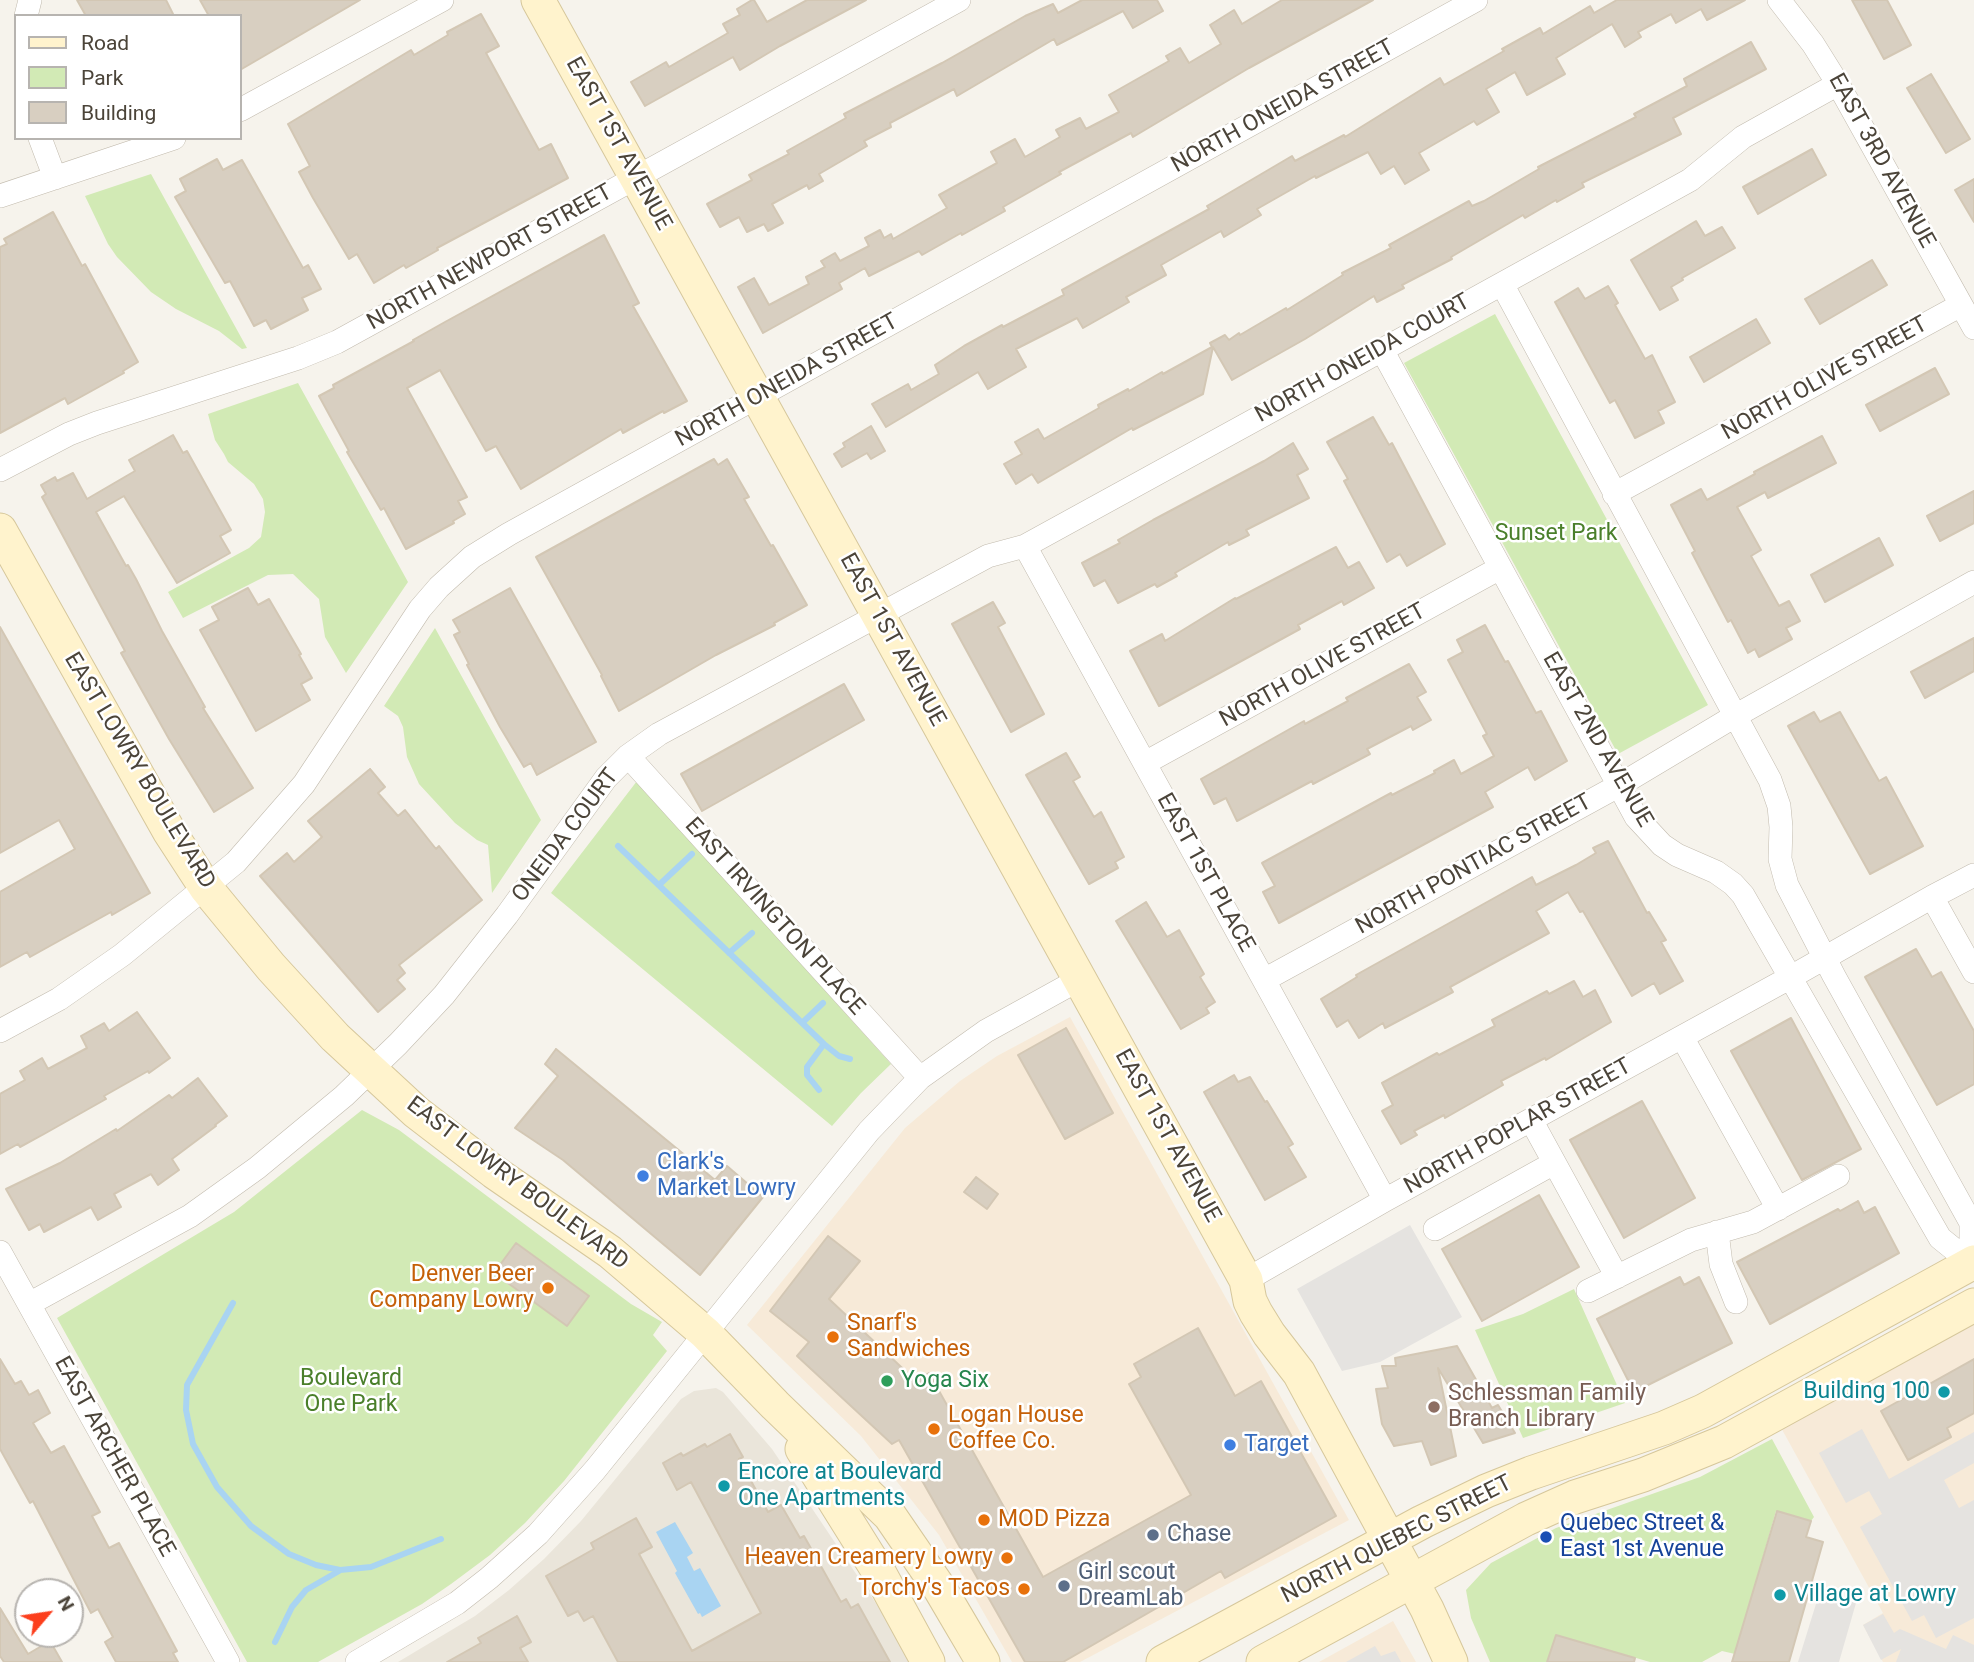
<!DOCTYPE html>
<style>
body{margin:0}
#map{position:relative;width:1974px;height:1662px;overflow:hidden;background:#f6f3ec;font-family:Roboto,sans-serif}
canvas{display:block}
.legend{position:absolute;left:14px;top:14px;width:228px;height:126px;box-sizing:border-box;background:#fff;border:2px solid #b7b4b0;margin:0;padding:9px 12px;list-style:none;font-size:21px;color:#4b4439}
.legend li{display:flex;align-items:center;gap:14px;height:35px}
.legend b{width:35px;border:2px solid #b7b4b0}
.north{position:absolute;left:14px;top:1578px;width:70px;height:70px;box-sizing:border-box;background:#fff;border:2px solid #b7b4b0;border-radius:50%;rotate:61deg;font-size:19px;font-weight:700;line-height:28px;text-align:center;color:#4b4439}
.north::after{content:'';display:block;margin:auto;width:24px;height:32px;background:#fc3f1d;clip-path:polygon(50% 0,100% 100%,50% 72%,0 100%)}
</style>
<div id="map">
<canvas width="1974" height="1662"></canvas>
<ul class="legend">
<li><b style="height:9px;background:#fff3cd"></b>Road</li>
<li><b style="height:19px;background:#d2eab5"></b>Park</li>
<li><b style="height:19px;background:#d8cfc1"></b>Building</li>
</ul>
<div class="north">N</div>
</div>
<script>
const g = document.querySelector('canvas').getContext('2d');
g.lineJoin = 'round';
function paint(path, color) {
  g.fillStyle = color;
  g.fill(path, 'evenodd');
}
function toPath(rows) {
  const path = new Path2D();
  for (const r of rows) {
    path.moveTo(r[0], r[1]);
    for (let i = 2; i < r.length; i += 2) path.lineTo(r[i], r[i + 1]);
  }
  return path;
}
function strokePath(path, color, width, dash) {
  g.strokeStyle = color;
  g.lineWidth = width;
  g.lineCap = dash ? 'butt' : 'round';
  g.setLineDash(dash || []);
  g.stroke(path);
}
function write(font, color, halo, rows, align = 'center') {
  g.font = font + ' Roboto,sans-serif';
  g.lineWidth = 5;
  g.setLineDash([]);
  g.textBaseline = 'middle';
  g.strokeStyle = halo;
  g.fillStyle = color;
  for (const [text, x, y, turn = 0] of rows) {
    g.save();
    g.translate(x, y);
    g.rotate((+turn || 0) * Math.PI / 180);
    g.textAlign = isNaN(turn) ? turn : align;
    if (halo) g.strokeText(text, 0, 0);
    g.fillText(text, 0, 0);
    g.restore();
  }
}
const residential = toPath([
 [716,1388,723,1392,772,1449,879,1608,910,1662,398,1662,475,1616,509,1590,544,1559,581,1521,681,1399,694,1391]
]);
const commercial = toPath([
 [1070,1017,1349,1520,1080,1662,1012,1662,939,1535,861,1436,747,1325,905,1128,960,1081,997,1056],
 [1974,1305,1974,1662,1883,1662,1863,1625,1883,1613,1774,1415],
 [1393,1621,1416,1662,1319,1662]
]);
const green = toPath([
 [151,174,247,348,242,349,219,331,176,309,151,292,117,257,108,244,85,196],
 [1495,314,1708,705,1618,754,1404,363],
 [298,383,408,582,346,673,325,637,319,599,293,574,268,575,183,618,168,592,249,548,261,537,265,512,263,499,254,484,228,462,224,454,215,440,208,414],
 [435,628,541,820,492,893,488,845,477,840,455,823,419,784,407,757,403,727,398,716,384,706],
 [637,781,891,1064,861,1093,832,1126,551,893],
 [362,1110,399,1130,631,1304,662,1322,653,1335,667,1351,564,1481,525,1523,490,1555,451,1584,422,1604,318,1662,247,1662,57,1318,234,1212],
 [1574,1289,1625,1403,1523,1438,1475,1330,1523,1314],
 [1772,1439,1814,1517,1811,1521,1776,1511,1735,1654,1722,1651,1702,1662,1650,1662,1557,1635,1547,1662,1490,1662,1471,1618,1466,1590,1491,1563,1556,1528,1700,1477]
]);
const parking = toPath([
 [1410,1225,1462,1317,1380,1362,1342,1371,1297,1289],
 [1862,1429,1889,1479,1974,1432,1974,1463,1944,1480,1959,1508,1974,1500,1974,1618,1936,1638,1924,1615,1912,1621,1860,1527,1882,1514,1869,1491,1846,1503,1819,1453],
 [1820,1591,1856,1603,1839,1662,1798,1662],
 [1883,1614,1894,1633,1900,1629,1946,1649,1953,1635,1974,1645,1974,1662,1896,1662,1901,1649,1881,1660,1863,1625],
 [1375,1646,1381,1656,1395,1651,1401,1662,1346,1662]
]);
const water = toPath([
 [675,1522,693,1553,687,1557,694,1571,700,1568,721,1606,702,1617,700,1613,698,1614,675,1573,677,1571,656,1532]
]);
const stream = toPath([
 [618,846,824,1044,839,1056,850,1059],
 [659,885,692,854],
 [729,953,752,933],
 [802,1023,823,1003],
 [819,1090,807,1075,807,1067,824,1044],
 [233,1303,187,1385,186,1410,193,1444,217,1487,251,1526,289,1554,316,1565,340,1570,371,1567,441,1539],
 [275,1642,292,1607,306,1590,339,1571]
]);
const building = toPath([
 [77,0,166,0,174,16,86,16,77,0],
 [200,0,360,0,240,70,240,16,209,16,200,0],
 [752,0,754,0,767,22,807,0,866,0,780,46,740,70,733,57,645,106,631,82,666,62,669,67,728,33,723,24,740,15,737,9,752,0],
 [1082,0,1157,0,1163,11,1133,28,1123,11,1057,45,1054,39,957,96,954,89,890,123,891,127,864,141,867,146,819,174,823,181,809,189,807,185,772,204,783,223,768,231,764,224,747,232,739,217,720,227,707,204,752,180,749,175,789,154,787,151,846,118,844,114,942,63,1025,16,1053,4,1058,13,1082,0],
 [1282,0,1373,0,1249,68,1133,137,1131,133,1059,172,1061,174,1003,207,1005,211,962,235,961,233,922,255,919,251,869,276,865,268,839,283,842,289,763,333,738,287,754,278,769,305,809,284,806,277,825,267,821,261,835,253,840,261,869,246,865,238,880,230,884,238,891,234,893,239,947,208,939,195,997,163,991,152,1015,139,1025,157,1060,137,1056,130,1080,118,1086,129,1119,112,1109,95,1169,61,1166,56,1180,48,1189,63,1221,44,1210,25,1234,10,1242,24,1282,0],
 [1617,0,1745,0,1707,20,1701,9,1676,23,1671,14,1638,32,1641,37,1625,47,1612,24,1556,58,1565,74,1527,95,1515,72,1486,89,1499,112,1477,125,1474,121,1419,153,1429,170,1405,184,1394,166,1381,174,1368,152,1316,178,1315,176,1257,209,1261,215,1224,237,1221,231,1161,265,1166,275,1126,297,1129,302,1083,328,1077,318,1016,349,1026,367,988,389,978,372,886,427,872,404,908,384,911,390,939,374,935,365,964,346,1002,325,1003,327,1064,295,1062,290,1209,209,1207,206,1292,156,1295,161,1344,135,1345,137,1440,78,1444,85,1504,51,1502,49,1540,28,1543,34,1590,6,1594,13,1617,0],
 [1852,0,1887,0,1911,45,1884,59,1852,0],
 [481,14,499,46,486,53,539,150,551,144,568,178,437,248,438,250,406,268,404,265,374,283,357,254,349,259,313,198,299,172,310,166,288,124,411,50,414,55,448,35,447,32,481,14],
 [1751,42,1766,69,1673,118,1681,134,1582,183,1584,187,1557,202,1556,200,1525,218,1523,215,1451,257,1452,259,1402,285,1404,288,1377,302,1374,296,1305,339,1232,380,1213,347,1203,394,1133,430,1132,428,1038,483,1032,474,1016,484,1004,464,1022,454,1015,442,1038,429,1044,439,1099,408,1098,405,1128,389,1129,391,1162,372,1163,374,1212,347,1210,343,1225,335,1229,340,1239,333,1240,335,1286,308,1287,310,1343,275,1342,273,1391,248,1389,245,1469,201,1472,206,1484,201,1539,169,1538,167,1636,117,1634,114,1687,86,1684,79,1751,42],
 [1931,74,1970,139,1946,153,1907,88,1931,74],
 [1812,149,1826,175,1758,214,1743,187,1812,149],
 [217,159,223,170,242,160,303,268,308,265,321,289,302,298,308,310,271,329,266,320,254,326,230,281,225,283,175,197,186,191,180,179,217,159],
 [1974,179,1974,222,1955,190,1974,179],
 [53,212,82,266,85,264,138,362,123,371,124,373,68,404,65,398,0,433,0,247,7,244,4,239,53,212],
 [1696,221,1705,236,1722,227,1735,248,1682,278,1683,280,1671,287,1678,300,1660,310,1631,260,1696,221],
 [604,235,639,303,633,306,687,401,664,413,663,411,623,433,621,429,521,489,496,446,486,451,440,370,407,388,467,497,458,501,465,514,453,521,454,523,406,549,384,508,381,510,347,452,349,451,319,396,334,388,333,385,414,341,413,340,445,322,604,235],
 [1872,260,1887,285,1820,324,1805,299,1872,260],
 [1608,286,1618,303,1615,305,1645,359,1652,355,1675,402,1658,411,1664,423,1635,438,1615,400,1610,403,1555,302,1578,288,1585,299,1608,286],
 [1756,319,1770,343,1704,382,1690,357,1756,319],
 [1935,368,1949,394,1880,431,1866,405,1935,368],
 [1373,417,1389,445,1392,443,1445,544,1407,566,1400,554,1387,562,1344,481,1348,479,1327,442,1373,417],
 [871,426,885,451,871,459,867,453,842,467,834,454,845,447,843,443,871,426],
 [173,435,183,453,187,451,231,530,220,536,230,553,177,583,124,496,96,512,126,566,128,565,136,579,162,631,205,707,203,708,253,788,214,812,169,739,121,653,125,651,42,497,46,494,41,485,55,477,57,481,73,473,87,499,135,471,129,460,173,435],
 [1822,436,1836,463,1768,498,1765,492,1737,507,1761,550,1751,556,1779,606,1789,601,1800,621,1786,628,1792,639,1759,657,1755,649,1748,653,1731,620,1728,622,1692,553,1695,551,1671,505,1701,489,1707,500,1755,474,1754,472,1822,436],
 [1293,443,1308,469,1297,475,1309,498,1246,530,1249,535,1229,545,1228,542,1175,573,1177,576,1157,587,1155,584,1118,603,1105,580,1094,586,1082,563,1120,543,1118,540,1153,520,1264,461,1293,443],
 [714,459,718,465,727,459,749,497,744,499,771,546,773,545,807,605,774,623,775,625,716,655,619,711,601,676,602,675,536,557,714,459],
 [1974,491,1974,523,1940,541,1927,516,1974,491],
 [1879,538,1893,565,1825,602,1811,575,1879,538],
 [1336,547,1348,568,1359,562,1374,588,1344,605,1342,601,1298,625,1300,629,1159,706,1130,651,1162,634,1165,641,1235,598,1236,599,1336,547],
 [248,588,258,605,269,599,301,654,299,655,312,678,301,684,310,700,256,731,200,630,219,620,212,607,248,588],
 [510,588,596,742,537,775,531,763,524,767,500,727,467,665,469,664,454,635,460,632,453,620,510,588],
 [993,602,1005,623,998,627,1044,714,1011,732,952,624,993,602],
 [1485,625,1505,662,1508,661,1536,713,1541,711,1567,761,1535,780,1528,767,1485,792,1493,807,1279,923,1263,892,1275,886,1262,863,1391,793,1392,795,1435,773,1434,771,1454,760,1461,774,1494,756,1483,736,1487,734,1448,660,1463,652,1457,640,1485,625],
 [0,627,150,893,112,915,111,912,30,957,27,952,0,967,0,892,75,849,59,820,0,853,0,627],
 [1974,638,1974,671,1925,698,1911,672,1974,638],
 [1409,664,1426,692,1417,697,1431,720,1413,730,1411,726,1367,749,1370,754,1313,784,1312,781,1237,821,1226,798,1214,804,1201,779,1304,721,1305,724,1348,701,1346,698,1409,664],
 [844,684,864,720,702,811,681,774,844,684],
 [1814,712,1820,722,1840,712,1879,781,1886,777,1923,846,1870,874,1788,726,1814,712],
 [1066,753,1080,777,1073,781,1094,817,1101,812,1124,857,1115,862,1118,868,1089,884,1026,775,1066,753],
 [370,769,385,787,378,793,398,816,405,810,436,849,439,846,482,900,399,965,405,973,397,980,405,989,378,1012,260,876,287,853,294,862,322,837,308,821,370,769],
 [1608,841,1647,913,1649,912,1666,940,1661,942,1683,981,1660,994,1654,983,1632,996,1583,911,1580,912,1568,892,1536,911,1549,933,1450,987,1453,992,1385,1028,1383,1023,1359,1038,1348,1020,1337,1027,1321,999,1357,977,1356,975,1532,877,1536,885,1576,865,1596,853,1593,848,1608,841],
 [1146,902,1167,937,1179,930,1204,974,1200,977,1215,1002,1206,1008,1209,1013,1181,1029,1116,921,1146,902],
 [1916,949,1932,977,1941,972,1974,1031,1974,1084,1937,1105,1865,977,1916,949],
 [1574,981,1583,997,1595,990,1611,1022,1546,1060,1545,1058,1501,1081,1503,1085,1445,1118,1444,1115,1414,1131,1417,1135,1401,1144,1382,1111,1393,1105,1382,1083,1437,1053,1439,1055,1495,1026,1492,1020,1511,1010,1547,991,1549,994,1574,981],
 [137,1012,170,1058,149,1073,148,1071,104,1096,106,1099,44,1134,20,1147,18,1144,0,1154,0,1094,25,1080,20,1071,42,1058,48,1069,87,1048,81,1036,104,1023,109,1031,137,1012],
 [1791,1018,1861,1149,1802,1180,1731,1051,1791,1018],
 [1066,1028,1113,1113,1065,1139,1018,1055,1066,1028],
 [556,1049,715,1180,727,1166,763,1197,700,1275,563,1160,515,1128,558,1076,545,1064,556,1049],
 [1234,1075,1238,1082,1250,1077,1265,1102,1267,1101,1293,1144,1288,1147,1306,1177,1265,1200,1204,1092,1234,1075],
 [198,1078,227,1116,215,1125,216,1126,172,1159,179,1170,158,1185,151,1174,114,1194,121,1207,98,1220,91,1207,44,1232,40,1224,29,1230,6,1189,60,1163,116,1129,117,1131,169,1095,172,1098,198,1078],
 [1642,1101,1695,1198,1624,1238,1570,1140,1642,1101],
 [976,1177,998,1194,987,1209,964,1192,976,1177],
 [1539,1195,1579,1267,1482,1321,1442,1249,1539,1195],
 [1858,1201,1864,1213,1875,1207,1899,1253,1770,1324,1737,1262,1838,1209,1840,1211,1858,1201],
 [828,1236,860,1261,829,1299,916,1381,929,1373,1043,1577,1191,1495,1129,1384,1141,1377,1134,1364,1198,1328,1235,1396,1261,1381,1336,1516,1225,1578,1221,1571,1063,1662,1025,1662,899,1440,892,1444,797,1356,809,1342,770,1311,828,1236],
 [516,1243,589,1296,567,1326,494,1273,516,1243],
 [1680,1277,1684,1285,1699,1277,1732,1343,1634,1392,1597,1319,1680,1277],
 [1457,1346,1492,1408,1498,1405,1515,1433,1483,1443,1438,1368,1456,1456,1431,1465,1422,1441,1394,1446,1382,1424,1376,1389,1388,1388,1382,1366,1396,1366,1395,1358,1457,1346],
 [0,1359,15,1384,21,1381,29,1395,38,1390,50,1413,33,1423,51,1453,64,1446,100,1512,92,1516,109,1548,119,1543,177,1651,173,1653,178,1662,116,1662,105,1642,113,1637,98,1609,91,1613,33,1501,30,1503,0,1449,0,1359],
 [1974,1359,1974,1413,1947,1428,1951,1437,1908,1460,1881,1411,1974,1359],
 [730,1434,743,1457,739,1459,768,1512,781,1505,800,1538,804,1536,841,1602,846,1599,851,1608,858,1604,890,1662,618,1662,593,1616,584,1621,578,1611,568,1616,546,1576,594,1549,591,1543,636,1518,652,1547,639,1554,692,1651,761,1613,691,1482,677,1490,663,1463,681,1453,683,1456,705,1444,707,1447,730,1434],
 [1777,1511,1811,1521,1806,1537,1823,1542,1789,1662,1732,1662,1777,1511],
 [0,1608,28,1654,50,1641,62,1662,4,1662,0,1656,0,1608],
 [517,1616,531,1642,520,1648,528,1662,447,1662,481,1643,478,1638,517,1616],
 [1556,1635,1635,1658,1634,1662,1547,1662,1556,1635]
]);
const street = toPath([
 [1779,0,1813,44,1838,84,1974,328],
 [26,16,30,0],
 [240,110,442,0],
 [40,138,55,178],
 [0,196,174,138],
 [1502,284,1770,780,1779,806,1781,827,1780,859,1787,885,1834,976,1971,1223,1971,1263],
 [1382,350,1636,817,1662,845,1677,855,1716,872,1733,884,1743,895,1940,1238,1971,1263,1974,1269],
 [0,470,69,434,97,423,298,358,337,342,959,0],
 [1614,494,1961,305],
 [1025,546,1385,1200],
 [628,756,920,1078],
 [1145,763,1500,568],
 [1932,897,1974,972],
 [1264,980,1618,786,1735,716,1974,582],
 [0,1031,59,999,122,955,236,862,304,784,420,609,439,587,472,557,509,534,1476,0],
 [1682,1037,1778,1209],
 [1531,1120,1617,1277],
 [1435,1229,1554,1163],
 [1717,1232,1721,1264,1736,1302],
 [0,1252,228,1662],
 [1246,1280,1385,1200,1791,977,1932,897,1974,875],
 [1588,1291,1691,1240,1753,1222,1838,1176],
 [29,1304,190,1216,257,1168,344,1096,398,1044,444,995,507,915,606,778,628,756,659,734,988,556,1025,546,1382,350,1690,180,1743,137,1838,84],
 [357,1662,457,1603,489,1578,538,1534,595,1470,869,1131,920,1078,986,1031,1080,979]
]);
const secondary = toPath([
 [538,0,1246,1280,1250,1301,1256,1313,1269,1334,1299,1373,1427,1609,1451,1662],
 [0,530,169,831,206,888,271,967,335,1037,416,1112,494,1172,610,1252,705,1333,775,1405,890,1516,940,1589,983,1662],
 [802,1449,880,1574,928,1662],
 [1163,1662,1422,1522,1486,1491,1531,1473,1664,1428,1703,1411,1974,1262],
 [1263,1662,1526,1519,1575,1497,1643,1475,1724,1442,1974,1305]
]);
const markers = [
 [643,1176,7,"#3f7fe0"],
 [548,1288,7,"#e8710a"],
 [833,1337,7,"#e8710a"],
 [887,1381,7,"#2e9e5b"],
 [1944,1392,7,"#0f9aa8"],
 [1434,1407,7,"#8d6e63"],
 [934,1429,7,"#e8710a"],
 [1230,1445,7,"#3f7fe0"],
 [724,1486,7,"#0f9aa8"],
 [984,1520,7,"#e8710a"],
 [1153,1535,7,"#5c6f8a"],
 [1546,1537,7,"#1a4fb4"],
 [1007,1558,7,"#e8710a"],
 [1064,1586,7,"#5c6f8a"],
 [1024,1589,7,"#e8710a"],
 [1780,1595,7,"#0f9aa8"]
];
const streetNames = [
 ["NORTH ONEIDA STREET",1283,107,-29],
 ["EAST 1ST AVENUE",618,144,61],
 ["EAST 3RD AVENUE",1881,161,61],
 ["NORTH NEWPORT STREET",490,258,-29],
 ["NORTH ONEIDA COURT",1363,359,-29],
 ["NORTH OLIVE STREET",1825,379,-29],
 ["NORTH ONEIDA STREET",787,381,-29],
 ["EAST 1ST AVENUE",892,640,61],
 ["NORTH OLIVE STREET",1323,666,-29],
 ["EAST 2ND AVENUE",1597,740,60],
 ["EAST LOWRY BOULEVARD",139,771,59],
 ["ONEIDA COURT",566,836,-53],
 ["NORTH PONTIAC STREET",1474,865,-29],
 ["EAST 1ST PLACE",1205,873,61],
 ["EAST IRVINGTON PLACE",774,917,48],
 ["NORTH POPLAR STREET",1518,1127,-29],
 ["EAST 1ST AVENUE",1167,1136,61],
 ["EAST LOWRY BOULEVARD",517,1184,37],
 ["EAST ARCHER PLACE",114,1457,61],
 ["NORTH QUEBEC STREET",1397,1540,-27]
];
const parkNames = [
 ["Sunset Park",1556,534],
 ["Boulevard",351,1379],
 ["One Park",351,1405]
];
const shopNames = [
 ["Clark's",657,1163],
 ["Market Lowry",657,1189],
 ["Target",1244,1445]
];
const foodNames = [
 ["Denver Beer",534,1275],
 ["Company Lowry",534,1301],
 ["Snarf's",847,1324,"left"],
 ["Sandwiches",847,1350,"left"],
 ["Logan House",948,1416,"left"],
 ["Coffee Co.",948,1442,"left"],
 ["MOD Pizza",998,1520,"left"],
 ["Heaven Creamery Lowry",993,1558],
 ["Torchy's Tacos",1010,1589]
];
const leisureNames = [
 ["Yoga Six",901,1381]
];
const cultureNames = [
 ["Building 100",1930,1392,"right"],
 ["Encore at Boulevard",738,1473],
 ["One Apartments",738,1499],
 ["Village at Lowry",1794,1595]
];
const educationNames = [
 ["Schlessman Family",1448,1394],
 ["Branch Library",1448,1420]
];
const transitNames = [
 ["Quebec Street &",1560,1524],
 ["East 1st Avenue",1560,1550]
];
const serviceNames = [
 ["Chase",1167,1535],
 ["Girl scout",1078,1573],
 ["DreamLab",1078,1599]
];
paint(residential, '#eae5da');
paint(commercial, '#f7ead8');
paint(green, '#d2eab5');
paint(parking, '#e5e3e0');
paint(water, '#a9d4f2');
strokePath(stream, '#a9d4f2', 6);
paint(building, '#d8cfc1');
strokePath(building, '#d3c7b4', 2);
strokePath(street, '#c2bbae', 24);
strokePath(secondary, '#d6c79b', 35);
strokePath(street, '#fff', 23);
strokePath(secondary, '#fff3cd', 33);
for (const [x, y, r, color] of markers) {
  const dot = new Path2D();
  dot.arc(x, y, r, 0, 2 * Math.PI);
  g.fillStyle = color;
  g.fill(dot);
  strokePath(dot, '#fff', 2.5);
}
write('23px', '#4b4439', '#fff', streetNames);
write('23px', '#4a7f2a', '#fff', parkNames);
write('23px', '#366cbe', '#fff', shopNames, 'left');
write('23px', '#c56008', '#fff', foodNames, 'right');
write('23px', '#27864d', '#fff', leisureNames, 'left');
write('23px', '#0d838f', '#fff', cultureNames, 'left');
write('23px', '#785e54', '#fff', educationNames, 'left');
write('23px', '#164399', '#fff', transitNames, 'left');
write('23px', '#4e5e75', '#fff', serviceNames, 'left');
</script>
